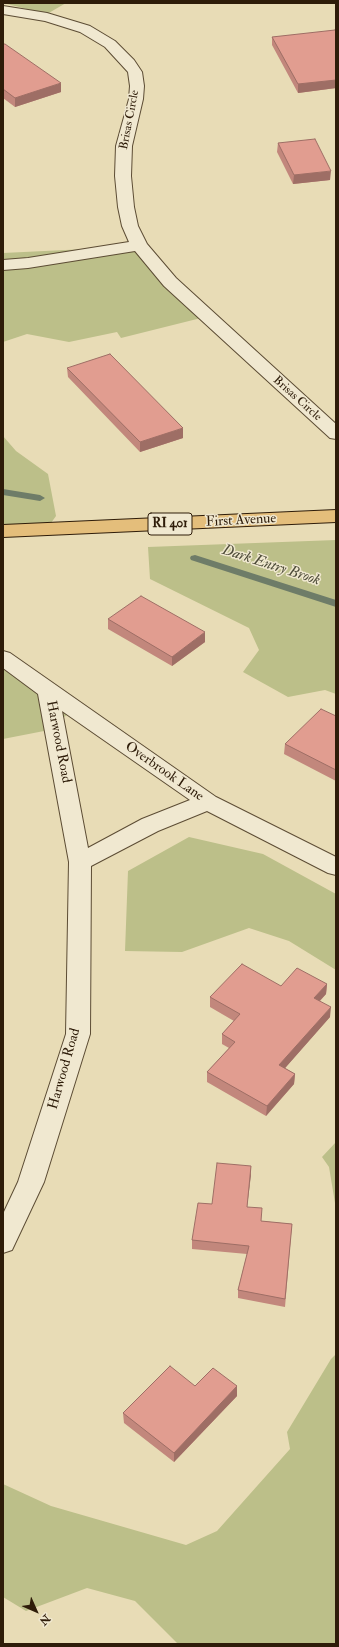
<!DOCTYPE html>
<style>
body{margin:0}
#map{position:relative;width:339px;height:1647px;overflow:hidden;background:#e8dcb6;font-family:"IM FELL Double Pica",serif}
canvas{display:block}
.frame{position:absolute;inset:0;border:4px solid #2e1c09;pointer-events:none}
.north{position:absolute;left:16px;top:1591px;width:40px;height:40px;-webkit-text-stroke:3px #f0e8d0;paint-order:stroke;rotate:135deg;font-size:11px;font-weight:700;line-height:16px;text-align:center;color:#2e1c09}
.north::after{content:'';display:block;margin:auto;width:14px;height:18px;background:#2e1c09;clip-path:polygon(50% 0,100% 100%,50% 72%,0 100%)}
</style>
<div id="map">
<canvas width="339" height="1647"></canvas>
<div class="frame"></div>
<div class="north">N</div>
</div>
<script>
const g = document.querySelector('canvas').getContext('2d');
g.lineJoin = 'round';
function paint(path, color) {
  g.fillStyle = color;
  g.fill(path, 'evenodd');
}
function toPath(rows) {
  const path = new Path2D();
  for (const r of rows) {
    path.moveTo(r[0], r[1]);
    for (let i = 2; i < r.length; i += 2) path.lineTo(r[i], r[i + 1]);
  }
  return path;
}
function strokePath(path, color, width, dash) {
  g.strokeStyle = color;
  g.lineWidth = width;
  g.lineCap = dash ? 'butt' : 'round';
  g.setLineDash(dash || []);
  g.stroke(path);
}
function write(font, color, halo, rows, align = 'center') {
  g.font = font + ' "IM FELL Double Pica",serif';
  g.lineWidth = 3;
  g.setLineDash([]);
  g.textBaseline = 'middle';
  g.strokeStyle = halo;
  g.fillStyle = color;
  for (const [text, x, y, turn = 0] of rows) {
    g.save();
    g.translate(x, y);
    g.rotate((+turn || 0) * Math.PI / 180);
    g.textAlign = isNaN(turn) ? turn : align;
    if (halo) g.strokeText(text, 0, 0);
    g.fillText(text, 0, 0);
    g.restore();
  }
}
const green = toPath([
 [3,3,66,3,47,14],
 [128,247,138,247,205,317,121,338,117,332,69,342,27,334,3,342,3,253],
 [3,436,16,451,48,474,56,516,51,523,3,525],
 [336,540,336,694,325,690,288,697,243,672,259,650,249,628,150,579,148,547],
 [3,653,77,708,44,731,3,739],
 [189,837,263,854,336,894,336,970,289,941,249,928,182,952,125,951,128,871],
 [336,1142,336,1209,329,1167,322,1157],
 [336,1354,336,1644,178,1644,135,1601,87,1588,26,1611,3,1597,3,1484,51,1506,186,1545,217,1531,290,1449,287,1432,331,1359]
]);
const stream = toPath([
 [3,489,40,495,45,498,40,501,3,495,3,489],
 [195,555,336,600,336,607,191,560,190,558,191,556,195,555]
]);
const street = toPath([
 [3,6,47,13,90,26,115,41,134,60,142,72,144,86,143,99,132,146,131,176,134,207,138,226,147,244,176,278,336,424,336,439,330,438,164,286,135,251,28,268,3,270,3,260,28,258,129,242,122,226,118,207,115,176,116,146,129,99,130,86,128,72,105,47,80,32,45,21,3,14,3,6],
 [3,651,10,653,216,797,336,857,336,875,328,873,207,811,158,831,91,866,90,1034,44,1182,12,1250,3,1253,3,1214,18,1182,66,1034,69,862,38,694,3,668,3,651],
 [62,711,190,800,142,819,88,848,62,711]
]);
const primary = toPath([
 [336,510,336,522,3,537,3,525,336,510]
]);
const wall = toPath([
 [336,31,336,88,298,93,272,45,272,37],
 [3,44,61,92,15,107,3,98],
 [278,143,330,180,293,184,277,152],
 [67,368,183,438,140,452,68,377],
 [108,619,205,642,172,666,108,629],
 [336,716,336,781,284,754,285,744],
 [327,984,326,994,320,1001,330,1017,285,1068,295,1074,294,1084,266,1116,207,1082,207,1072,229,1048,222,1044,222,1034,234,1021,210,1007,210,997,281,986],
 [251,1166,247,1207,261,1221,292,1224,285,1307,238,1298,238,1290,247,1254,192,1249,192,1240,212,1204],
 [195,1386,237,1386,237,1396,174,1462,124,1423,123,1413]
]);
const shadedWall = toPath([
 [336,80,336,88,298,93,298,84],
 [61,83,61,92,15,107,15,98],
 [331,171,330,180,293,184,294,175],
 [183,428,183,438,140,452,140,442],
 [205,632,205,642,172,666,172,657],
 [327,984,326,994,313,1008,314,998],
 [331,1007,330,1017,279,1075,279,1065],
 [295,1074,294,1084,266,1116,267,1106],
 [251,1166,251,1175,246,1215,247,1207],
 [237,1386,237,1396,174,1462,174,1453]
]);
const building = toPath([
 [335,30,336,31,336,80,298,84,272,37,335,30],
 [3,44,5,44,61,83,15,98,3,89,3,44],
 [315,139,331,171,294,175,278,143,315,139],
 [110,354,183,428,140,442,67,368,110,354],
 [141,596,205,632,172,657,108,619,141,596],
 [321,709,336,716,336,770,285,744,321,709],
 [242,964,281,986,297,968,327,984,314,998,331,1007,279,1065,295,1074,267,1106,207,1072,235,1042,222,1034,240,1014,210,997,242,964],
 [217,1163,251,1166,247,1207,262,1208,261,1221,292,1224,285,1299,238,1290,249,1246,192,1240,198,1203,212,1204,217,1163],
 [170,1366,195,1386,213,1368,237,1386,174,1453,123,1413,170,1366]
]);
const farStreetnames = [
 ["Brisas Circle",130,120,-79],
 ["Brisas Circle",297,399,42]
];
const shields = [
 [170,524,44]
];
const shieldNames = [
 ["RI 401",170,524]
];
const streetNames = [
 ["First Avenue",241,521,-3],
 ["Harwood Road",58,742,79],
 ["Overbrook Lane",164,772,35],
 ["Harwood Road",65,1069,-74]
];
const waterNames = [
 ["Dark Entry Brook",271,566,18]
];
paint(green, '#bcbf89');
paint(stream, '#6e7c68');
strokePath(street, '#5c4c34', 2);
strokePath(primary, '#2e1c09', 2);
paint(street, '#f0e8d0');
paint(primary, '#e4be7b');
paint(wall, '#c2877c');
paint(shadedWall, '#9e6e65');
paint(building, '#e19d90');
strokePath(building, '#9e6e65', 1);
write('12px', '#2e1c09', '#f0e8d0', farStreetnames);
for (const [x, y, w] of shields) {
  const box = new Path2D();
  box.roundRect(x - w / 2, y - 11, w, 22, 3);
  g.fillStyle = '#f0e8d0';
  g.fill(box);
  strokePath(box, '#2e1c09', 1);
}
write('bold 13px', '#2e1c09', null, shieldNames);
write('14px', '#2e1c09', '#f0e8d0', streetNames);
write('italic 15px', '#4e4c39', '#f0e8d0', waterNames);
</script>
